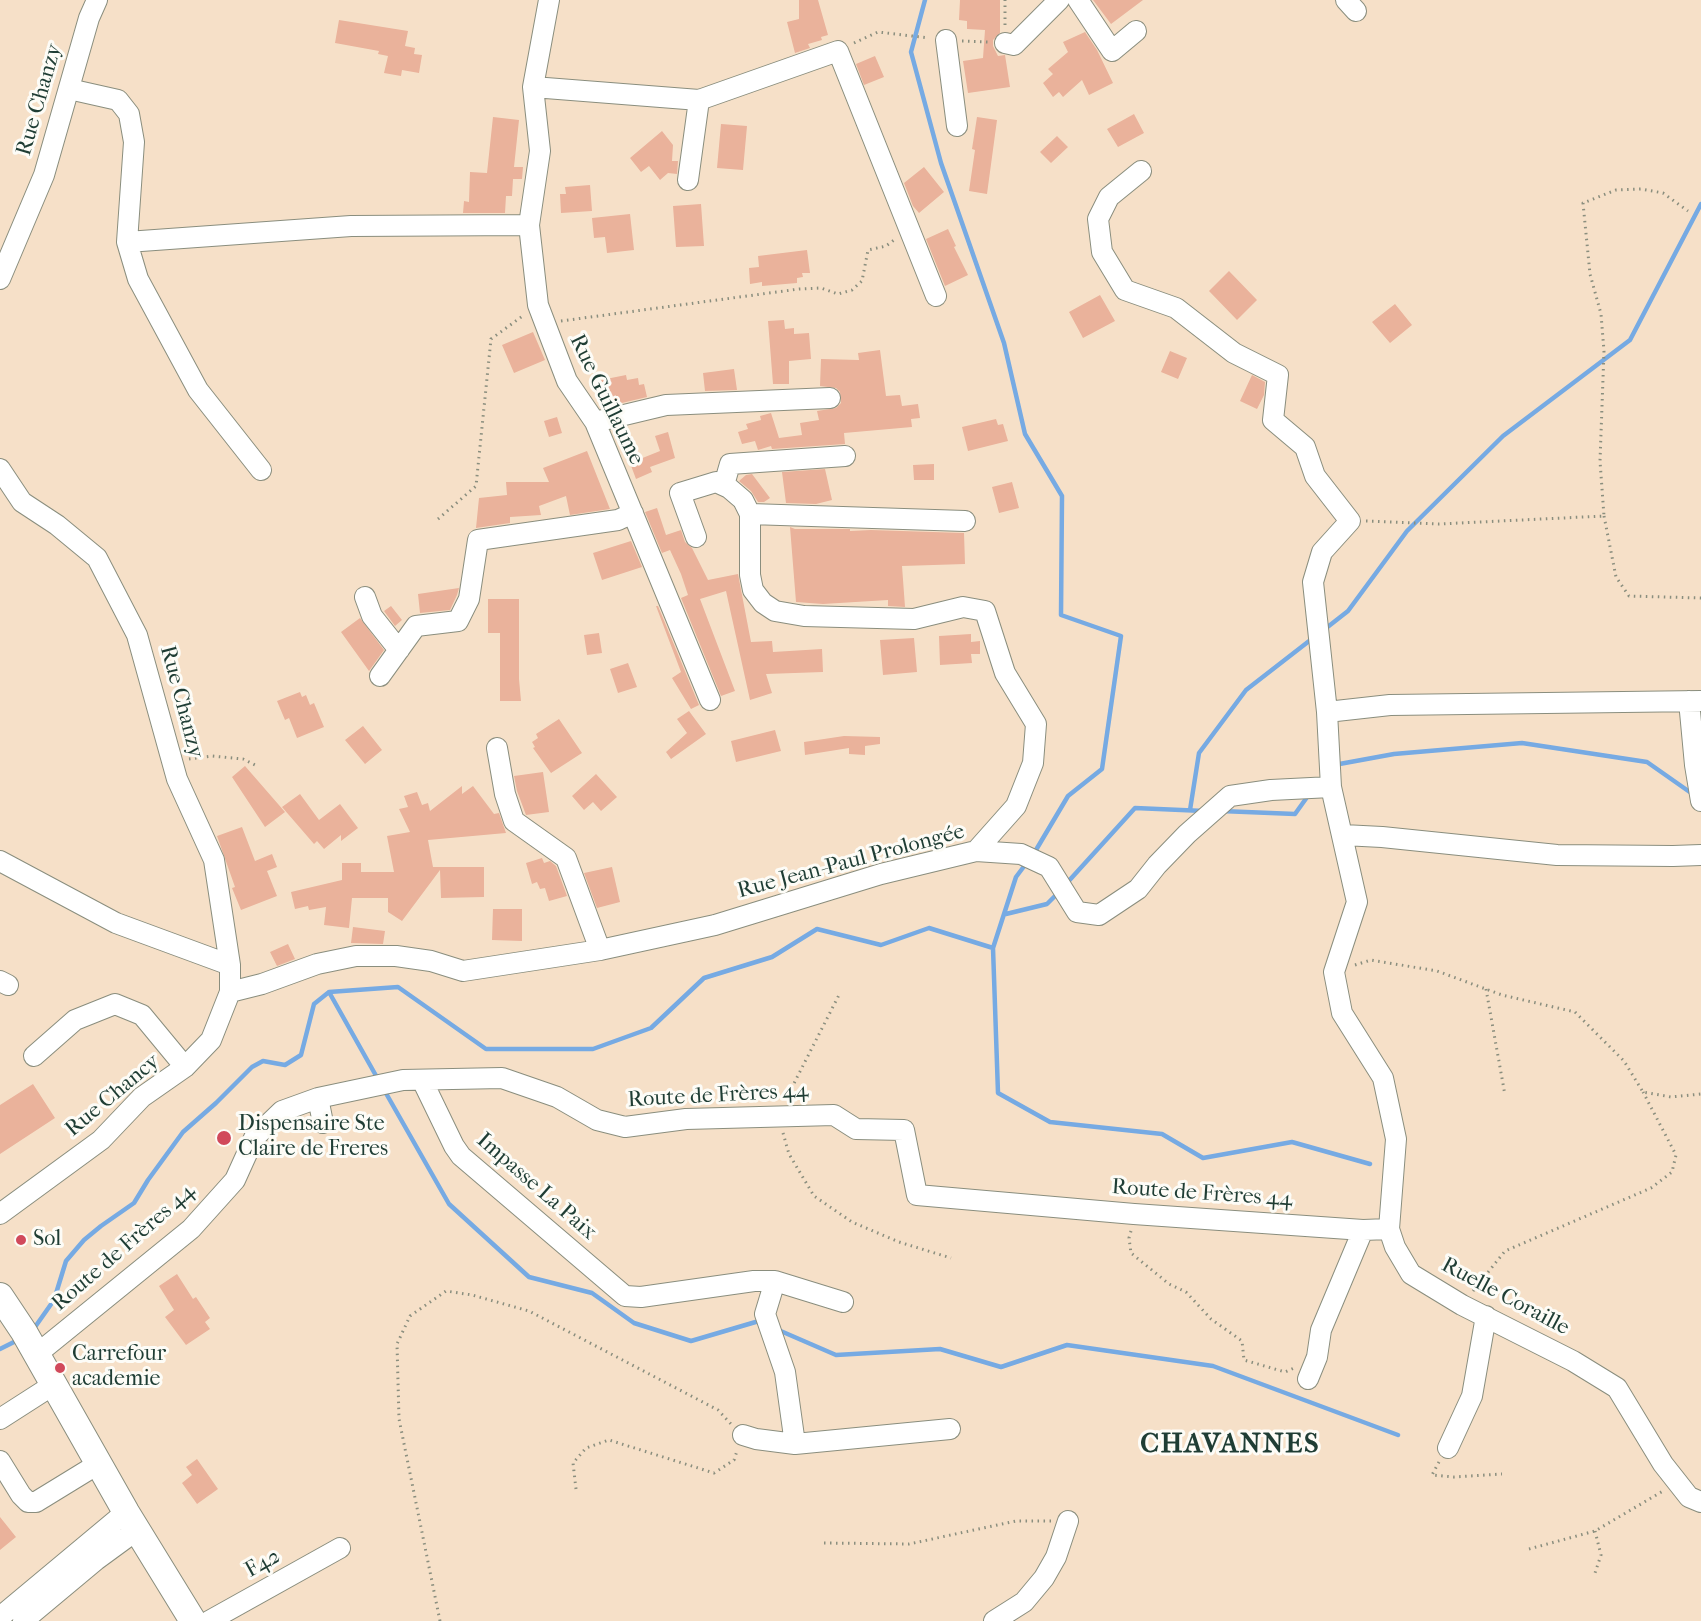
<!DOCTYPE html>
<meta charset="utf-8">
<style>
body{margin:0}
canvas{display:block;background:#f6e0c8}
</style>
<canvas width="1701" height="1621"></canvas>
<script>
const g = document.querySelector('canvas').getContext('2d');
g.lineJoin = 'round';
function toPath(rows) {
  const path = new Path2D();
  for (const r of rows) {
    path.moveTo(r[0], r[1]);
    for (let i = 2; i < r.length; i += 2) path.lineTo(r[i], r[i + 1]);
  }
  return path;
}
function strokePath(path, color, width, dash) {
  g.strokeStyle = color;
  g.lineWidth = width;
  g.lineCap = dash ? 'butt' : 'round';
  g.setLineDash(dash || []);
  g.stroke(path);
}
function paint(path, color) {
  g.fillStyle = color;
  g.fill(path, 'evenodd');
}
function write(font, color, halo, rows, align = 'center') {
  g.font = font + ' "IM FELL French Canon",serif';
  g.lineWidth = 6;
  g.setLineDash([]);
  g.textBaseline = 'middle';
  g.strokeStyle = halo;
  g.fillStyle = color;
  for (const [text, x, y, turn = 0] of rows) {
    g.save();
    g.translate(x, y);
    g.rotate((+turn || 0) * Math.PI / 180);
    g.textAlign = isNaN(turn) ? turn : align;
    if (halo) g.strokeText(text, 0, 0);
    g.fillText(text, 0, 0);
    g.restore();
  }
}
const stream = toPath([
 [925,0,911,52,941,163,1004,343,1025,434,1062,496,1061,615,1121,636,1102,769,1068,796,1033,855],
 [1325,629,1348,611,1407,531,1503,436,1630,340,1701,204],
 [1334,765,1394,754,1522,743,1647,762,1694,795],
 [1190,810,1199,753,1246,690,1313,638],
 [1221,811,1295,814,1310,793],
 [1028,861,1016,877,993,948,998,1093,1050,1122,1162,1134,1203,1158,1292,1142,1370,1164],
 [1066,884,1135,808,1204,811],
 [1006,914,1047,904,1058,893],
 [329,992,379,1081],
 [383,1088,449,1204,529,1277,592,1293,634,1323,691,1341,759,1321,763,1323],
 [35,1327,54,1300,66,1261,84,1240,101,1226,134,1203,148,1180,183,1132,216,1103,252,1067,263,1061,285,1065,301,1055,314,1004,329,992,398,987,486,1049,593,1049,651,1028,704,978,772,957,817,929,881,945,929,928,993,948],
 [776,1329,836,1355,940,1349,1001,1367,1067,1345,1213,1366,1398,1435],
 [0,1349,14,1342]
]);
const building = toPath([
 [799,0,818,0,828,35,821,37,822,40,808,44,810,48,795,53,787,22,799,19],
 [960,0,1000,0,1000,33,993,40,993,46,998,56,1005,55,1010,87,968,93,963,61,983,58,985,30,967,29,967,21,959,20],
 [1093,0,1143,0,1111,24],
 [339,20,408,31,405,46,415,48,414,54,422,55,419,73,402,70,401,76,384,73,388,56,378,54,379,51,335,43],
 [1085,32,1097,50,1113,83,1089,95,1082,80,1063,97,1059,92,1053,97,1043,83,1053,74,1048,69,1068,52,1063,42],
 [875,56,884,77,864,85,856,64],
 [1134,114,1144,133,1118,147,1107,129],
 [493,117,519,120,514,167,523,167,522,179,513,179,512,196,506,196,505,213,463,213,464,201,469,202,470,172,487,173],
 [977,117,997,120,987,194,969,191,975,150,972,149],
 [721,124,747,126,743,170,717,168],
 [662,131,673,145,672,161,678,161,677,174,668,173,660,180,649,166,641,172,630,158],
 [1057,136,1068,147,1051,163,1040,152],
 [924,167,944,192,919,213,913,206,904,183],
 [590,185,592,211,561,213,560,194,566,194,565,187],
 [701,204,704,246,676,247,673,206],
 [630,214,634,250,607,253,605,237,594,238,592,218],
 [948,229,956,246,954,247,968,275,945,286,926,239],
 [807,250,810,273,802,273,803,277,797,278,797,283,762,286,762,282,750,284,749,268,759,267,758,256],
 [1229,271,1257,300,1237,320,1209,291],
 [1100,295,1115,321,1083,338,1069,312],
 [1395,304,1412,325,1390,343,1372,322],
 [784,320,785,329,794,328,794,334,809,333,811,359,789,361,789,384,773,384,768,321],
 [533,332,545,360,514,373,502,345],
 [880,350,886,396,900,395,902,406,918,404,920,418,911,419,912,427,844,433,845,444,772,449,771,446,758,450,755,441,742,444,738,432,748,429,746,424,761,420,760,416,771,413,779,438,802,435,800,423,819,420,817,411,836,408,841,403,840,392,836,388,820,386,821,359,859,360,858,353],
 [1170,351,1187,358,1178,379,1161,372],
 [734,369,737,390,705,391,703,373],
 [626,375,627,380,638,378,639,385,644,384,647,397,605,407,603,400,600,401,596,381],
 [1252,375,1265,382,1264,395,1257,409,1240,401],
 [557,417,562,433,549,437,544,421],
 [996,419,998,425,1003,424,1008,441,968,451,962,427],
 [668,432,675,458,650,467,652,472,636,479,630,463,660,451,655,436],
 [587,451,610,509,570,515,566,496,539,506,541,515,510,517,510,523,476,528,479,498,507,495,506,482,549,482,543,468],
 [934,464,934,480,914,480,913,465],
 [825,469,832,500,816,504,786,503,782,472],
 [752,474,770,498,764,502,758,502,751,491,739,481,746,475],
 [1012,482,1019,508,999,513,992,487],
 [657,508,666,535,681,530,685,542,692,548,708,580,738,574,751,642,772,641,773,652,822,649,823,672,766,674,772,693,750,700,726,591,700,599,735,691,721,696,681,598,688,595,681,574,670,550,662,553,645,512],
 [790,527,795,529,850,529,850,531,871,530,964,533,965,564,902,566,905,607,888,606,888,600,823,604,796,602],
 [631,541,642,567,602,580,593,553],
 [459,588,457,595,450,610,420,613,418,594],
 [488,599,519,599,519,679,521,701,500,701,500,633,488,633],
 [391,606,402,620,395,626,384,611],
 [656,606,658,606,699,705,691,709,672,678,681,672],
 [360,618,384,650,369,671,341,632],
 [599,633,602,653,587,655,584,635],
 [971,634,971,642,980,641,980,654,971,654,972,663,940,665,939,636],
 [914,638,917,672,883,675,880,640],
 [628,663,637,687,618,693,610,669],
 [300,692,302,697,306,695,310,705,314,703,324,727,297,738,289,718,285,720,277,701],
 [689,711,706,734,671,759,666,752,687,733,677,719],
 [559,719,582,753,551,773,533,748,535,747,532,742,538,738,536,734],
 [363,726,382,750,365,764,345,740],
 [775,730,781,751,736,762,731,741],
 [844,736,880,737,880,744,865,746,865,755,849,754,849,748,805,755,804,742],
 [245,766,285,812,265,827,232,777],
 [543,772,549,812,526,815,517,791,514,776],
 [596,774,617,797,601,811,593,802,584,810,572,796],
 [462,786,462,794,473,786,494,814,499,813,506,833,428,840,433,867,484,867,484,897,441,898,440,870,402,921,388,912,388,898,352,898,349,928,324,925,326,907,309,910,308,906,295,909,291,892,342,880,342,863,361,863,361,872,394,872,387,836,410,832,399,809,408,807,404,796,417,792,422,805,428,803,430,811],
 [300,794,319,820,340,804,358,828,341,841,341,835,324,849,317,841,314,844,282,807],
 [242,827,255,861,272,854,277,867,267,871,277,896,241,910,232,888,235,887,217,836],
 [542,858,544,863,550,861,556,866,567,896,549,901,545,888,540,889,537,882,532,884,526,863],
 [612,867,620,902,597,908,584,873],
 [493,909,522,909,522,941,492,940],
 [353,927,385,931,383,944,351,943],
 [288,944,295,959,277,966,270,952],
 [33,1084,55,1118,0,1154,0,1105],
 [177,1274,193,1299,196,1297,210,1318,205,1322,210,1329,186,1345,165,1317,174,1310,159,1286],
 [197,1459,218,1489,197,1504,182,1483,192,1475,186,1467],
 [0,1517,16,1537,0,1550]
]);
const path = toPath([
 [1005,25,1005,0],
 [962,41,989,42],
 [854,43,878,32,929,38],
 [561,321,799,289,821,288,838,294,852,290,862,281,868,250,886,246,894,240],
 [1604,516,1616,577,1629,596,1701,598],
 [438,519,476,486,491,339,524,315],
 [1366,521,1439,524,1604,516,1600,461,1604,351,1601,314,1590,274,1583,203,1616,190,1641,189,1663,193,1688,211],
 [189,759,212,756,243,759,255,765],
 [1355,965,1371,960,1437,971,1502,995,1575,1012,1624,1061,1643,1092,1671,1097,1701,1094],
 [1486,989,1505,1095],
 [786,1099,840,993],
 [783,1133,789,1154,814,1196,852,1222,899,1242,951,1258],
 [1131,1231,1129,1238,1131,1253,1169,1284,1186,1292,1211,1319,1242,1341,1244,1360,1285,1372,1294,1368],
 [1473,1291,1505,1251,1651,1188,1672,1172,1676,1155,1643,1092],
 [1439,1462,1432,1475,1454,1477,1502,1474],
 [576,1489,573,1463,586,1448,609,1440,714,1473,734,1460,737,1451],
 [1595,1531,1601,1555,1595,1573],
 [824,1543,909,1544,1016,1521,1051,1521],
 [1529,1549,1595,1531,1663,1491],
 [440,1621,399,1419,397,1344,410,1316,446,1291,472,1295,529,1311,718,1410,731,1424]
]);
const minor = toPath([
 [549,0,533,87,540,151,529,225,538,305,567,381,595,422,710,700],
 [1078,0,1112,51,1136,31],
 [1346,0,1356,11],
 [946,40,957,126],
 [1005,43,1014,45,1059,0],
 [533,87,699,100,838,51,936,296],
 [69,89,118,100,129,114,134,142,127,242,138,279,198,390,261,470],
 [1141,171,1109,197,1098,219,1102,252,1125,290,1176,308,1234,353,1278,375,1273,420,1305,447,1315,476,1350,521,1322,552,1313,582,1327,712,1331,787,1357,902,1334,972,1342,1013,1383,1078,1396,1139,1389,1229,1395,1247,1411,1274,1462,1305,1573,1361,1617,1388,1663,1464,1689,1497,1701,1502],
 [688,180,699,100],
 [127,242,351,226,529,225],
 [0,279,44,175,89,18,97,0],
 [595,422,666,405,830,398],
 [0,469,22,502,57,525,97,558,137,635,177,779,214,860,230,965,230,992,211,1040,185,1067,142,1097,101,1140,0,1214],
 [724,485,730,464,845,456],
 [750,514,965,521],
 [696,537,680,493,716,482,729,488,743,500,750,514,750,575,753,590,763,603,775,611,804,616,914,619,963,607,985,611,1005,673,1036,724,1033,763,1016,806,976,851],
 [365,597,372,616,399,650],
 [380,676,416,626,458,621,469,599,478,540,618,520,633,513],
 [1689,701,1695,765,1701,801],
 [1327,712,1390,705,1701,701],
 [497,748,505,794,514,821,566,858,600,950],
 [1343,835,1382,837,1557,855,1673,856,1701,855],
 [0,861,116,923,230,965],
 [0,981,8,985],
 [230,992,262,984,317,964,356,956,396,956,431,961,463,971,600,950,715,925,881,874,976,851,1021,854,1049,867,1077,912,1099,915,1138,889,1157,865,1187,834,1230,796,1271,790,1331,787],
 [34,1056,75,1020,115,1004,142,1015,185,1067],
 [422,1080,454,1146,461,1156,625,1296,641,1297,754,1281,775,1281,843,1302],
 [318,1098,323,1123],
 [775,1281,765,1314,785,1372,795,1444],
 [37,1354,191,1229,235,1180,254,1138,282,1111,318,1098,403,1080,502,1078,557,1097,597,1120,625,1127,686,1119,834,1115,856,1129,904,1130,917,1195,1134,1214,1363,1230,1389,1229],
 [1308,1379,1317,1357,1321,1330,1363,1230],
 [0,1419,53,1385],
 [743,1435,756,1439,795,1444,950,1429],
 [1448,1448,1472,1396,1486,1316],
 [0,1461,21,1495,28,1502,36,1502,98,1464],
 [0,1617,126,1512],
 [23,1621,96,1560,137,1530],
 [209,1621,340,1548],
 [994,1621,1024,1602,1044,1578,1056,1557,1068,1521]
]);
const major = toPath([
 [0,1296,24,1332,126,1512,193,1621]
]);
const markers = [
 [224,1138,8,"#d1495b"],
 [21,1240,6,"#d1495b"],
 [60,1368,6,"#d1495b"]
];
const streetNames = [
 ["Rue Chanzy",40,100,-74],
 ["Rue Guillaume",606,400,64],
 ["Rue Chanzy",181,702,75],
 ["Rue Jean-Paul Prolongée",851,862,-15],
 ["Rue Chancy",113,1096,-40],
 ["Route de Frères 44",718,1096,-3],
 ["Impasse La Paix",536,1187,41],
 ["Route de Frères 44",1202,1194,4],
 ["Route de Frères 44",124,1248,-41],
 ["Ruelle Coraille",1505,1297,28],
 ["F42",263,1564,-29]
];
const poiNames = [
 ["Dispensaire Ste",238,1125],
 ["Claire de Freres",238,1150],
 ["Sol",33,1240],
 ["Carrefour",72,1355],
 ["academie",72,1380]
];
const districtNames = [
 ["CHAVANNES",1230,1445]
];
strokePath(stream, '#76aae3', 4.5);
paint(building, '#eab29b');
strokePath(minor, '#8a8e7e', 22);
strokePath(major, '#8a8e7e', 28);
strokePath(path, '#8a8e7e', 3, [1.5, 4.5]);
strokePath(minor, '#fff', 20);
strokePath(major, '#fff', 26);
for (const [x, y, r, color] of markers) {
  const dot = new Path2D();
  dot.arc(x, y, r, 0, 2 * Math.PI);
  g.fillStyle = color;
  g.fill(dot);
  strokePath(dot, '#fdfcf7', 2);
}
write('22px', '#1f3d34', '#fdfcf7', streetNames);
write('22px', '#1f3d34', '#fdfcf7', poiNames, 'left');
g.letterSpacing = '1.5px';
write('bold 28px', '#1f3d34', '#fdfcf7', districtNames);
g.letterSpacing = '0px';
</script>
